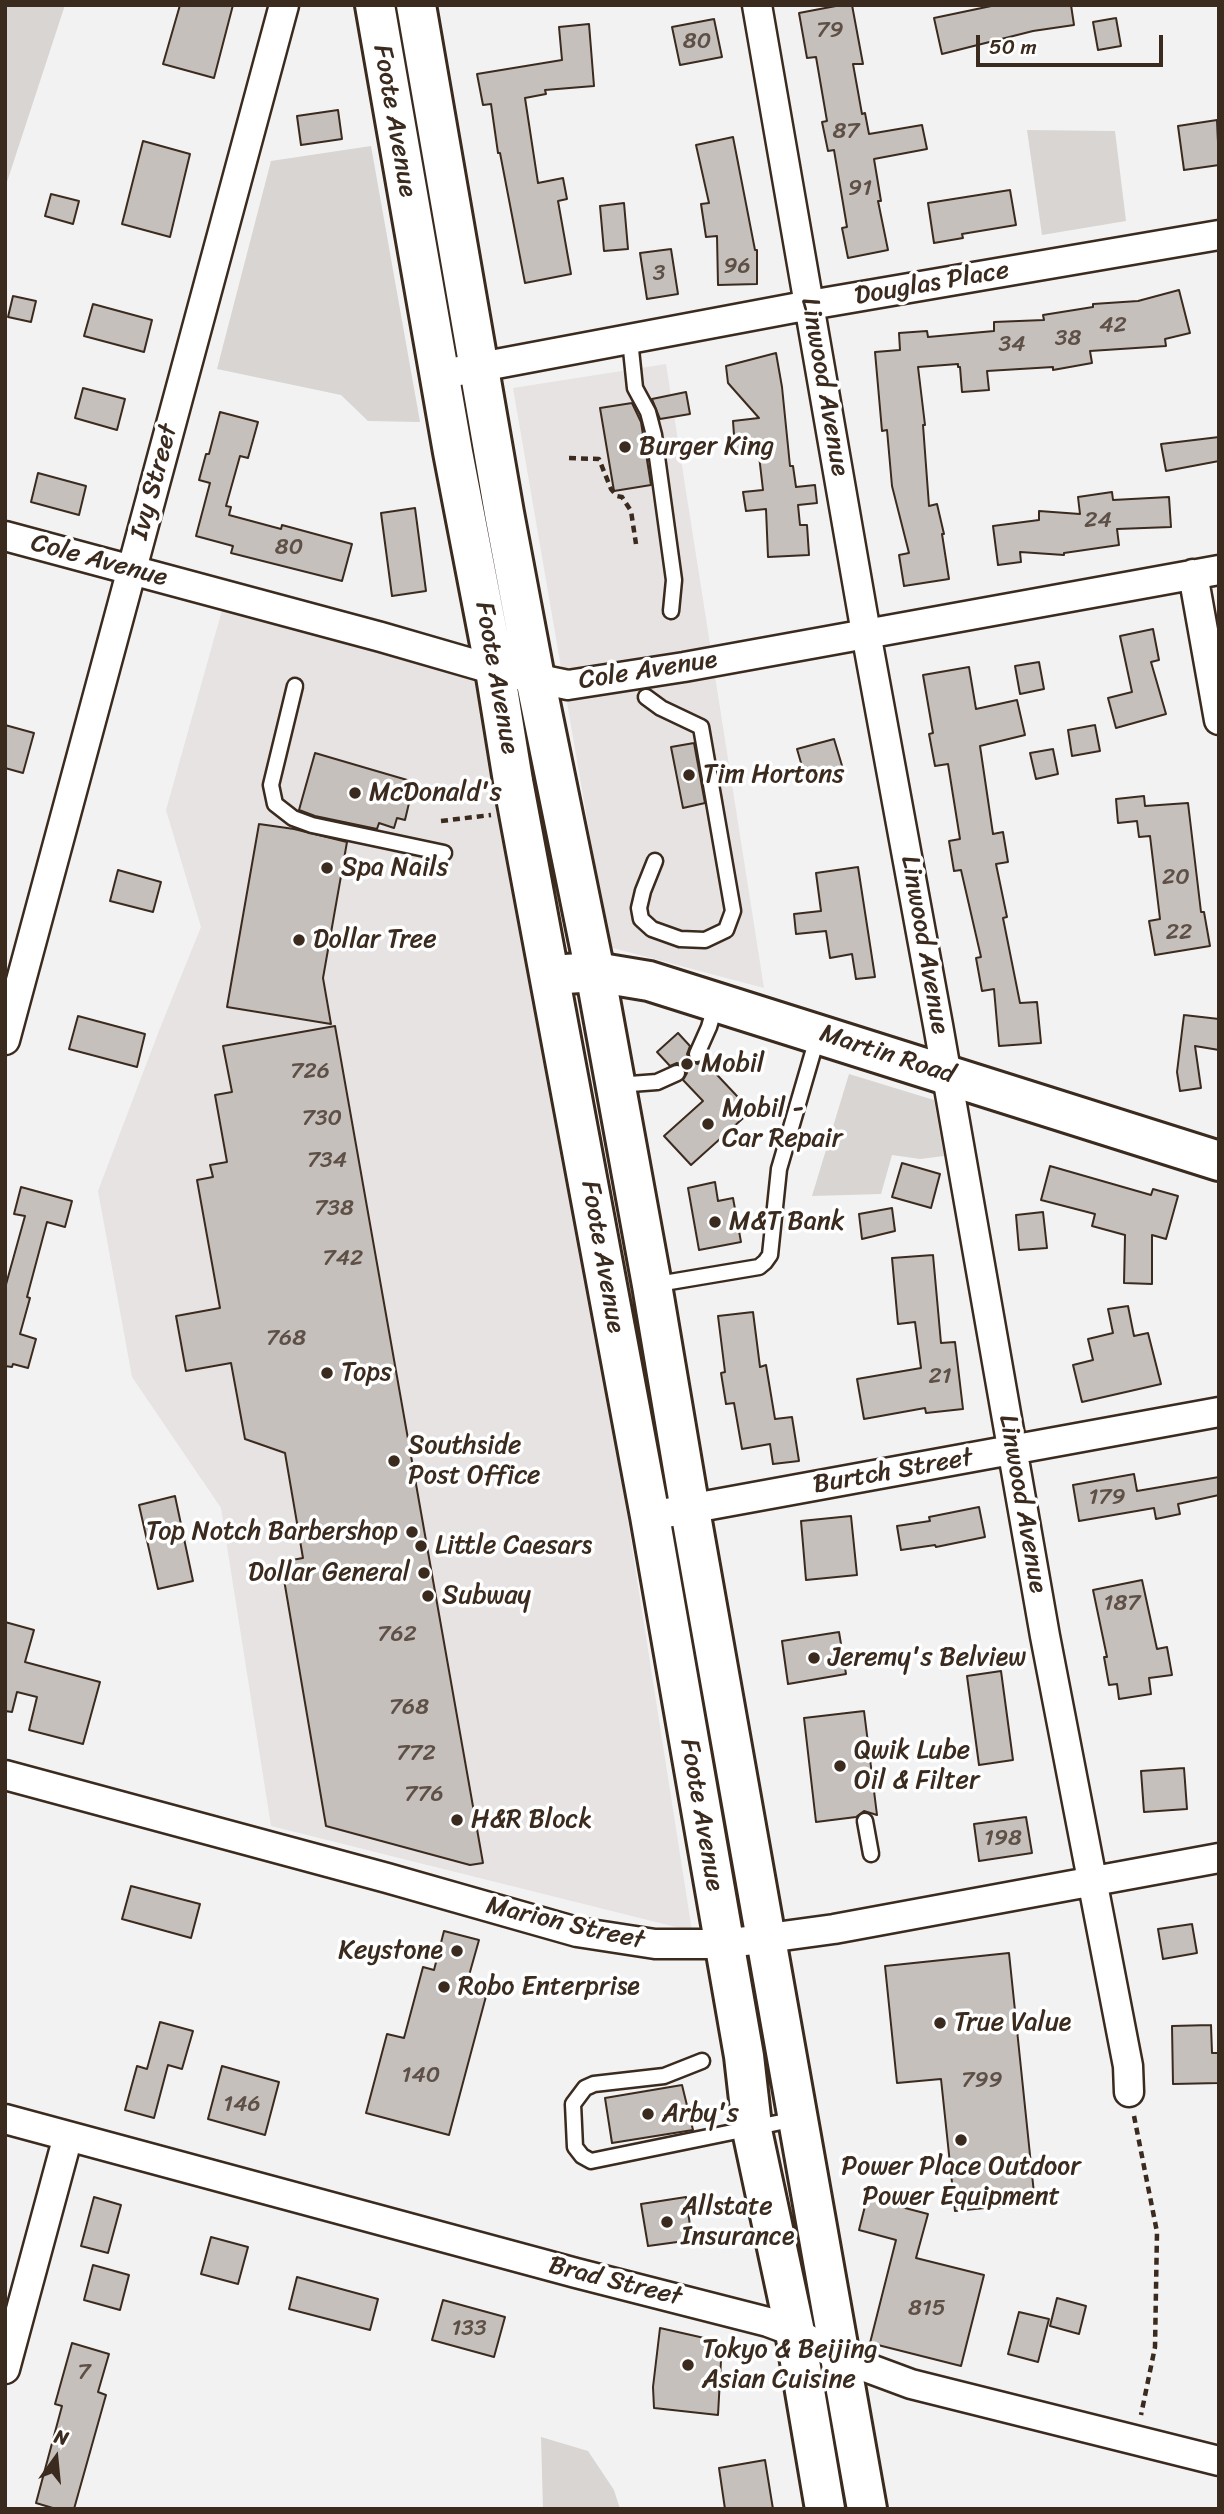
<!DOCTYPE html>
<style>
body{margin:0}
#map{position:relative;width:1224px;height:2514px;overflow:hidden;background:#f3f2f2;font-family:Sriracha,sans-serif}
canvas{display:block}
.frame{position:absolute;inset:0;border:7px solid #3b2a1e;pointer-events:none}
.north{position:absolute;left:21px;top:2423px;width:70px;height:70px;-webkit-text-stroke:5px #fff;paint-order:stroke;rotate:15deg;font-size:19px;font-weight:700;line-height:28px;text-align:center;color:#3b2a1e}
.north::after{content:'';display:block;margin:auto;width:24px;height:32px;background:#3b2a1e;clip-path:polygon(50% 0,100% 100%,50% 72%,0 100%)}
.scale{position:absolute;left:976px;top:35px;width:187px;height:32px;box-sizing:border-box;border:4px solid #3b2a1e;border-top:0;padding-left:9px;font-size:21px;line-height:24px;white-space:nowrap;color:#3b2a1e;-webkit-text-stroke:5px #fff;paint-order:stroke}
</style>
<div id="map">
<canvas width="1224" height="2514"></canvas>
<div class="frame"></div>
<div class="north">N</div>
<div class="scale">50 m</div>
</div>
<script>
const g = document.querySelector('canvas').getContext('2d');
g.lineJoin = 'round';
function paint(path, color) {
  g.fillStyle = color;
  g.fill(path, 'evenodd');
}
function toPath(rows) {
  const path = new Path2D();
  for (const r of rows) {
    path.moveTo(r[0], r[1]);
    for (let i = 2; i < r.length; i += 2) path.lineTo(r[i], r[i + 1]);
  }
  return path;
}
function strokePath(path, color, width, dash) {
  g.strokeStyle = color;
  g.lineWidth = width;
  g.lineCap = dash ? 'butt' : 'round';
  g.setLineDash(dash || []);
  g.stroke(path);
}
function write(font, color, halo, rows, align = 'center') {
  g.font = font + ' Sriracha,sans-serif';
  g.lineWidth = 7;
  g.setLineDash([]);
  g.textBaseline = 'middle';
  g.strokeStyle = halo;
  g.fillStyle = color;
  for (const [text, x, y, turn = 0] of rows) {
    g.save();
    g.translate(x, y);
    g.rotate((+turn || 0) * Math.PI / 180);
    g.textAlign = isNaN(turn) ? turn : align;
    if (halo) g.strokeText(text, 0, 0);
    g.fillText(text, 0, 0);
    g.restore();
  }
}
const built = toPath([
 [666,364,764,988,609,947,513,388],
 [226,596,495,670,692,1931,271,1826,221,1508,132,1377,98,1191,160,1028,201,927,166,810]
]);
const green = toPath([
 [5,5,65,5,5,188],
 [1027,130,1115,131,1126,221,1042,235],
 [371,146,420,422,368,421,341,395,217,369,271,161],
 [849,1074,934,1100,944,1156,920,1159,892,1155,881,1194,812,1196],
 [541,2437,588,2451,614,2490,620,2509,543,2509]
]);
const building = toPath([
 [180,5,233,5,214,78,163,64,180,5],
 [841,5,852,5,863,64,853,64,862,114,865,113,869,134,922,125,927,149,874,159,881,201,878,201,888,250,848,258,842,228,847,227,834,150,828,151,822,122,827,121,816,57,807,58,799,13,841,5],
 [996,5,1071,5,1074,25,1033,31,942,54,934,18,996,5],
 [1116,18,1121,46,1098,50,1093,22,1116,18],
 [714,19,722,57,680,65,672,27,714,19],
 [589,24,594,86,545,90,546,94,525,98,538,183,563,178,567,199,558,201,571,274,525,283,500,153,498,153,491,104,483,105,477,74,562,60,559,27,589,24],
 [338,110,342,139,301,145,297,116,338,110],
 [1217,120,1219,165,1184,170,1178,126,1217,120],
 [733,137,755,250,757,250,757,284,718,285,717,236,706,237,701,204,709,203,696,145,733,137],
 [143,141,190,154,170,237,122,224,143,141],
 [1010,190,1016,225,962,234,963,238,934,243,928,203,1010,190],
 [51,194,79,201,73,224,45,216,51,194],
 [624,203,628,249,604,251,600,206,624,203],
 [671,249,678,294,647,299,640,253,671,249],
 [1179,290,1190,333,1165,339,1166,346,1090,351,1092,363,1053,370,1053,367,987,371,989,390,962,392,960,367,958,367,958,364,918,367,925,425,923,425,929,506,937,504,944,534,942,534,949,579,904,586,899,555,909,553,892,486,887,430,882,431,875,352,900,350,899,333,927,331,928,337,994,331,994,322,1044,320,1043,315,1093,307,1093,304,1138,301,1179,290],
 [13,296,36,301,31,322,8,317,13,296],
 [93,304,152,320,144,352,84,336,93,304],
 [776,353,782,387,790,466,793,466,796,487,815,485,817,503,798,505,800,525,807,525,809,555,768,557,766,509,746,511,743,492,763,490,758,447,735,449,733,421,759,418,728,383,726,366,776,353],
 [83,388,125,399,117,430,75,418,83,388],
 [686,392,690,414,660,419,652,399,686,392],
 [632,403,641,422,651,485,614,491,600,408,632,403],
 [220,412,258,422,248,458,240,456,226,506,231,507,229,515,281,529,282,525,352,544,342,581,231,553,233,546,196,536,210,483,199,480,206,454,209,454,220,412],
 [1219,437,1219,461,1166,471,1161,444,1219,437],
 [38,473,86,486,79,515,31,502,38,473],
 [1112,492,1113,500,1169,497,1171,527,1117,529,1119,545,1064,553,1064,555,1020,552,1021,562,998,565,993,526,1039,520,1039,511,1080,514,1078,497,1112,492],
 [415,508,426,591,392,596,381,513,415,508],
 [1153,629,1159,660,1151,662,1166,714,1116,728,1108,698,1132,692,1120,636,1153,629],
 [1039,662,1044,689,1020,694,1015,666,1039,662],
 [969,667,976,709,1017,700,1025,735,980,746,993,834,1003,832,1008,862,996,864,1007,917,1003,918,1020,1003,1037,1002,1041,1043,999,1046,994,989,982,991,976,958,981,957,961,870,954,871,949,841,960,839,948,764,935,766,929,734,933,733,923,675,969,667],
 [5,725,34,733,23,773,5,768,5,725],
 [1095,725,1100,751,1072,756,1068,730,1095,725],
 [834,739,843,769,806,780,797,749,834,739],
 [694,743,705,803,683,808,671,747,694,743],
 [1053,749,1058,774,1036,779,1030,753,1053,749],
 [315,753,414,782,405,820,397,818,394,828,379,823,377,829,315,816,299,810,315,753],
 [1144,796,1145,806,1188,803,1201,912,1204,912,1210,946,1155,955,1149,921,1160,919,1150,836,1139,837,1137,821,1118,823,1116,799,1144,796],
 [259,824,294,829,347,842,323,978,331,1024,227,1007,259,824],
 [858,867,875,977,856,979,852,954,830,958,826,931,796,934,794,914,821,911,816,873,858,867],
 [118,870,161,882,153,912,110,901,118,870],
 [1184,1015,1219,1019,1219,1050,1195,1046,1201,1088,1180,1091,1177,1072,1184,1015],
 [78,1016,145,1034,137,1067,69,1049,78,1016],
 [335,1026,483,1863,470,1865,326,1826,281,1562,303,1558,285,1453,245,1439,231,1363,186,1371,176,1316,220,1308,197,1180,213,1177,210,1165,227,1162,215,1095,232,1092,223,1046,335,1026],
 [678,1033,690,1046,687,1054,690,1060,697,1064,704,1061,751,1111,691,1165,664,1136,703,1101,683,1080,687,1073,683,1066,677,1063,670,1066,657,1052,678,1033],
 [902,1163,940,1174,931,1208,892,1197,902,1163],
 [1050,1166,1151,1195,1153,1189,1178,1196,1166,1239,1152,1235,1152,1284,1124,1283,1125,1235,1092,1226,1095,1214,1041,1200,1050,1166],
 [715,1182,718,1201,733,1198,741,1242,699,1250,688,1188,715,1182],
 [21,1187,72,1201,65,1227,47,1222,27,1297,30,1298,20,1334,36,1339,28,1368,13,1364,12,1367,5,1366,5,1288,25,1216,14,1214,21,1187],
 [892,1208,895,1231,862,1239,859,1214,892,1208],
 [1043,1212,1047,1248,1019,1250,1016,1215,1043,1212],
 [933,1255,941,1343,955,1342,963,1409,926,1413,925,1408,864,1419,857,1379,921,1368,915,1322,898,1324,892,1258,933,1255],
 [1128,1306,1134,1336,1148,1333,1161,1384,1082,1402,1073,1365,1093,1360,1088,1339,1113,1333,1108,1309,1128,1306],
 [753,1312,760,1367,766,1365,775,1419,792,1417,799,1461,773,1464,770,1444,742,1449,734,1403,726,1404,721,1373,725,1372,718,1316,753,1312],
 [1134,1474,1137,1491,1219,1477,1219,1495,1178,1504,1180,1514,1156,1519,1154,1508,1079,1521,1073,1485,1134,1474],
 [175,1496,193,1581,158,1589,139,1505,175,1496],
 [979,1507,985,1537,936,1547,935,1545,901,1550,897,1526,930,1521,929,1517,979,1507],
 [851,1516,857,1575,806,1580,801,1521,851,1516],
 [1142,1580,1157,1649,1167,1647,1172,1675,1149,1678,1151,1694,1119,1699,1117,1684,1109,1685,1104,1657,1107,1657,1093,1590,1142,1580],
 [5,1622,34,1630,25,1662,100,1682,83,1744,29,1730,37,1697,17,1692,12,1712,5,1711,5,1622],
 [839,1632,846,1674,788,1684,782,1641,839,1632],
 [1001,1671,1013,1760,979,1765,967,1676,1001,1671],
 [864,1711,877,1815,864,1811,856,1817,816,1822,804,1718,864,1711],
 [1184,1768,1187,1809,1144,1812,1141,1771,1184,1768],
 [1026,1817,1032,1853,979,1861,974,1824,1026,1817],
 [131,1886,200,1904,191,1938,122,1919,131,1886],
 [1192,1924,1197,1953,1163,1959,1158,1929,1192,1924],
 [444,1931,479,1940,468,1979,489,1985,449,2135,366,2113,387,2034,404,2038,423,1967,434,1970,444,1931],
 [1009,1953,1035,2203,955,2211,941,2079,897,2083,885,1966,1009,1953],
 [160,2022,193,2031,182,2069,168,2065,154,2118,125,2110,137,2066,147,2069,160,2022],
 [1211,2025,1212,2053,1219,2053,1219,2083,1173,2084,1172,2026,1211,2025],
 [222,2066,279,2082,265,2135,208,2119,222,2066],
 [682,2085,693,2130,612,2143,605,2098,682,2085],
 [94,2197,121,2205,108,2253,81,2246,94,2197],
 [686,2197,692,2240,648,2246,641,2204,686,2197],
 [867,2198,928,2214,916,2258,984,2275,961,2366,870,2343,896,2240,859,2230,867,2198],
 [211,2237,248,2247,238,2284,201,2274,211,2237],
 [93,2265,129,2275,120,2310,84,2300,93,2265],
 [297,2277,378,2299,370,2330,289,2309,297,2277],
 [1057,2298,1086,2306,1079,2334,1050,2326,1057,2298],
 [443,2300,505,2317,494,2357,432,2340,443,2300],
 [1019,2312,1049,2319,1038,2362,1008,2354,1019,2312],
 [660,2328,722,2342,718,2415,654,2408,653,2387,660,2328],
 [72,2343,109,2354,98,2392,106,2395,74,2509,56,2509,36,2503,62,2406,55,2404,72,2343],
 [765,2460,773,2509,725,2509,719,2468,765,2460]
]);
const path = toPath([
 [569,458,599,459,611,489,617,496,622,497,631,511,636,544],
 [441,821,491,815],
 [1134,2116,1157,2232,1155,2347,1141,2415]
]);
const lane = toPath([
 [630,340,635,388,648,412,654,435,674,580,671,611],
 [295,686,271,785,275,804,293,818,312,825,444,853],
 [646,697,661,708,701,727,733,911,726,930,705,940,680,939,652,929,641,919,639,908,643,891,655,861],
 [697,1054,709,1027,716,1003],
 [617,1085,657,1082,677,1073],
 [652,1285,759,1267,765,1262,770,1255,779,1169,818,1035],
 [865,1821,871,1854],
 [702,2061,664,2076,594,2084,585,2088,573,2104,575,2147,582,2156,591,2161,796,2119]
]);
const street = toPath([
 [757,5,866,633,938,1025,1045,1636,1128,2066,1129,2092],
 [459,371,810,305,1219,235],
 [5,536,381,637,495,670,568,685,684,667,1219,570],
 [1193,574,1219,720],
 [5,1040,284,5],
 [650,1516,1219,1412],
 [5,1775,387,1878,577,1932,655,1944,724,1944,834,1929,1219,1858],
 [5,2119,576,2273,768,2322,795,2332,841,2358,911,2384,1219,2461],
 [5,2369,68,2136]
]);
const secondary = toPath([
 [551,975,595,972,649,981,1219,1161]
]);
const highway = toPath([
 [375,5,453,452,495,670,513,781,650,1516,744,2056,753,2135,795,2332,825,2509],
 [416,5,504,513,535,678,595,972,652,1285,690,1510,867,2509]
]);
const markers = [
 [625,447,7,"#3b2a1e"],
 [689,775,7,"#3b2a1e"],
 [355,793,7,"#3b2a1e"],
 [327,868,7,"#3b2a1e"],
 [299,940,7,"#3b2a1e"],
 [687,1064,7,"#3b2a1e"],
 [708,1124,7,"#3b2a1e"],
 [715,1222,7,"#3b2a1e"],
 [327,1373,7,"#3b2a1e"],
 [394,1461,7,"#3b2a1e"],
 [412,1532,7,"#3b2a1e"],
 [421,1546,7,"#3b2a1e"],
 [424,1573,7,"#3b2a1e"],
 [428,1596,7,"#3b2a1e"],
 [814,1658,7,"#3b2a1e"],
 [840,1766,7,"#3b2a1e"],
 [457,1820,7,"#3b2a1e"],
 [457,1951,7,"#3b2a1e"],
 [444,1987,7,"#3b2a1e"],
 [940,2023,7,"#3b2a1e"],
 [648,2114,7,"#3b2a1e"],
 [961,2140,7,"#3b2a1e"],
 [667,2222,7,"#3b2a1e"],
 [688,2365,7,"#3b2a1e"]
];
const numberNames = [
 ["79",830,31],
 ["80",697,42],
 ["87",846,132],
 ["91",860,189],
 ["96",737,267],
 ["3",659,274],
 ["42",1113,326],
 ["38",1068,339],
 ["34",1012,345],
 ["24",1098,521],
 ["80",289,548],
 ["20",1176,878],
 ["22",1179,933],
 ["726",310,1072],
 ["730",322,1119],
 ["734",327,1161],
 ["738",334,1209],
 ["742",343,1259],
 ["768",286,1339],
 ["21",940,1377],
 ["179",1107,1498],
 ["187",1122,1604],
 ["762",397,1635],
 ["768",409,1708],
 ["772",416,1754],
 ["776",424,1795],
 ["198",1003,1839],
 ["140",421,2076],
 ["799",982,2081],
 ["146",242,2105],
 ["815",927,2309],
 ["133",469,2329],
 ["7",84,2373]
];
const streetNames = [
 ["Foote Avenue",394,121,80],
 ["Douglas Place",932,284,-10],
 ["Linwood Avenue",824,387,80],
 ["Ivy Street",155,482,-75],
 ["Cole Avenue",99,561,15],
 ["Cole Avenue",648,671,-9],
 ["Foote Avenue",496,678,80],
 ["Linwood Avenue",924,945,80],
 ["Martin Road",887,1055,18],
 ["Foote Avenue",602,1257,80],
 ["Burtch Street",893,1472,-10],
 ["Linwood Avenue",1022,1504,80],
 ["Foote Avenue",701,1815,80],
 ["Marion Street",565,1924,13],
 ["Brad Street",615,2282,14]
];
const poiNames = [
 ["Burger King",639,447],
 ["Tim Hortons",703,775],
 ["McDonald's",369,793],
 ["Spa Nails",341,868],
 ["Dollar Tree",313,940],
 ["Mobil",701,1064],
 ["Mobil -",722,1109],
 ["Car Repair",722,1139],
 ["M&T Bank",729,1222],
 ["Tops",341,1373],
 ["Southside",408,1446],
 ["Post Office",408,1476],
 ["Top Notch Barbershop",398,1532,"right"],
 ["Little Caesars",435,1546],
 ["Dollar General",410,1573,"right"],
 ["Subway",442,1596],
 ["Jeremy's Belview",828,1658],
 ["Qwik Lube",854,1751],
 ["Oil & Filter",854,1781],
 ["H&R Block",471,1820],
 ["Keystone",443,1951,"right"],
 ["Robo Enterprise",458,1987],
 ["True Value",954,2023],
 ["Arby's",662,2114],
 ["Power Place Outdoor",961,2167,"center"],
 ["Power Equipment",961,2197,"center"],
 ["Allstate",681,2207],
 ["Insurance",681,2237],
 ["Tokyo & Beijing",702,2350],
 ["Asian Cuisine",702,2380]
];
paint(built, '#e6e3e2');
paint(green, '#d8d5d2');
paint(building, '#c6c0bd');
strokePath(building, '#3b2a1e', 2);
strokePath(lane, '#3b2a1e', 19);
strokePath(street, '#3b2a1e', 33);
strokePath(secondary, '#3b2a1e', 44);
strokePath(highway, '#3b2a1e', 44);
strokePath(path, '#3b2a1e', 4.5, [7, 5]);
strokePath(lane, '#fff', 14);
strokePath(street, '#fff', 28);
strokePath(secondary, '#fff', 38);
strokePath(highway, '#fff', 38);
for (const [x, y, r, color] of markers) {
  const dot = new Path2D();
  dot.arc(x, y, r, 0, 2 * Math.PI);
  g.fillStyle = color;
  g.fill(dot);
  strokePath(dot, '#fff', 2.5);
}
write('23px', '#5e5046', null, numberNames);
write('26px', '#3b2a1e', '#fff', streetNames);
write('26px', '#3b2a1e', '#fff', poiNames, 'left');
</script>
